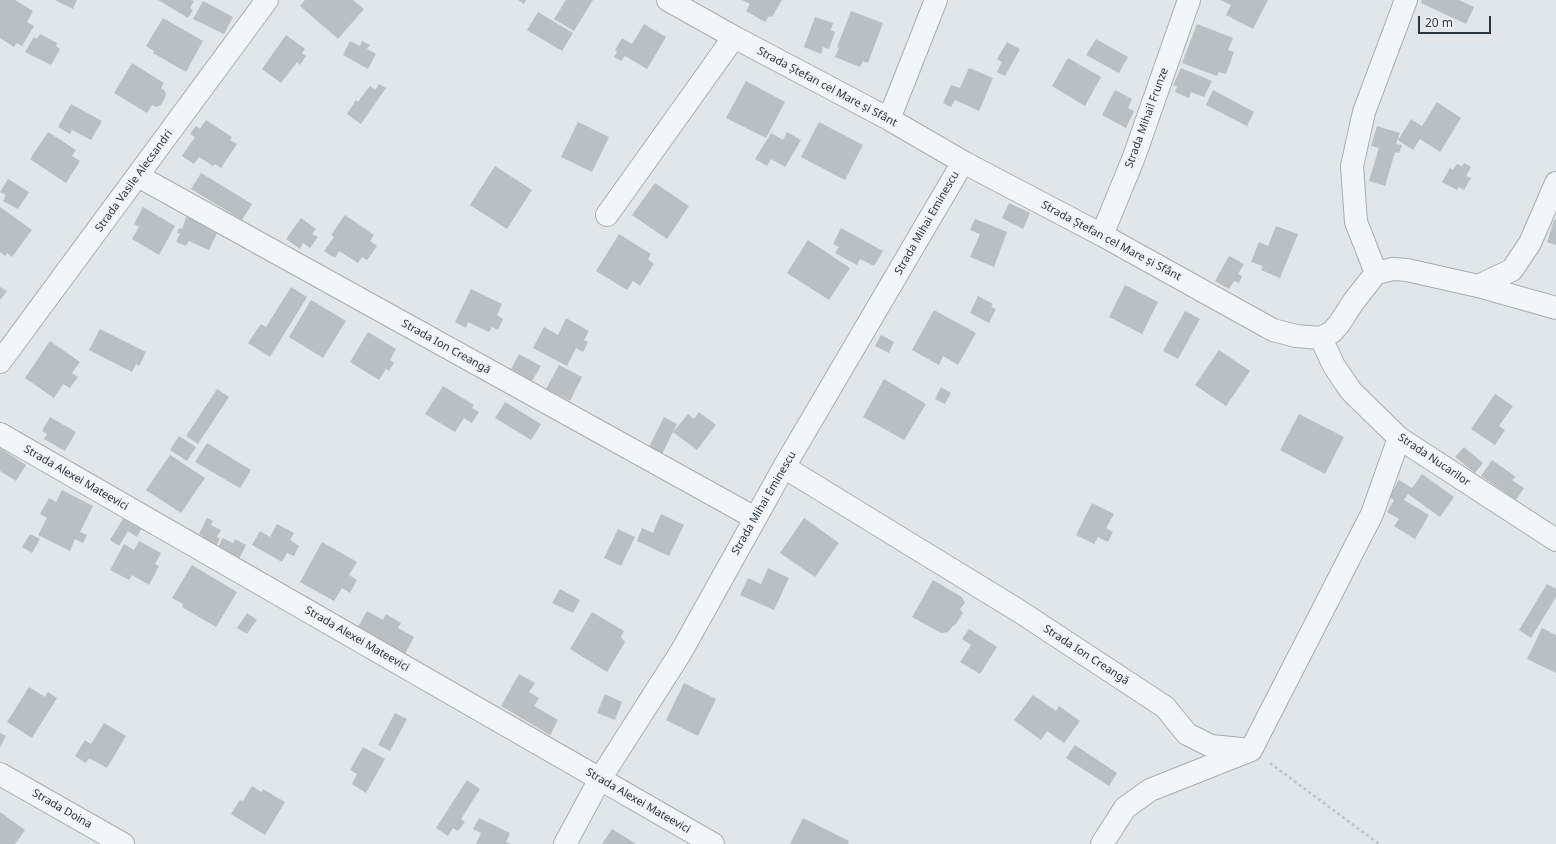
<!DOCTYPE html>
<meta charset="utf-8">
<style>
body{margin:0}
#map{position:relative;width:1556px;height:844px;overflow:hidden;background:#e0e6e9;font-family:"Noto Sans",sans-serif}
canvas{display:block}
.scale{position:absolute;left:1418px;top:16px;width:73px;height:18px;box-sizing:border-box;border:2px solid #293641;border-top:0;padding-left:5px;font-size:12px;line-height:14px;white-space:nowrap;color:#293641;-webkit-text-stroke:3px #f0f4f7;paint-order:stroke}
</style>
<div id="map">
<canvas width="1556" height="844"></canvas>
<div class="scale">20 m</div>
</div>
<script>
const g = document.querySelector('canvas').getContext('2d');
g.lineJoin = 'round';
function paint(path, color) {
  g.fillStyle = color;
  g.fill(path, 'evenodd');
}
function toPath(rows) {
  const path = new Path2D();
  for (const r of rows) {
    path.moveTo(r[0], r[1]);
    for (let i = 2; i < r.length; i += 2) path.lineTo(r[i], r[i + 1]);
  }
  return path;
}
function strokePath(path, color, width, dash) {
  g.strokeStyle = color;
  g.lineWidth = width;
  g.lineCap = dash ? 'butt' : 'round';
  g.setLineDash(dash || []);
  g.stroke(path);
}
function write(font, color, halo, rows, align = 'center') {
  g.font = font + ' "Noto Sans",sans-serif';
  g.lineWidth = 3;
  g.setLineDash([]);
  g.textBaseline = 'middle';
  g.strokeStyle = halo;
  g.fillStyle = color;
  for (const [text, x, y, turn = 0] of rows) {
    g.save();
    g.translate(x, y);
    g.rotate((+turn || 0) * Math.PI / 180);
    g.textAlign = isNaN(turn) ? turn : align;
    if (halo) g.strokeText(text, 0, 0);
    g.fillText(text, 0, 0);
    g.restore();
  }
}
const building = toPath([
 [0,0,15,0,33,11,27,22,34,26,22,46,17,43,14,47,0,38],
 [55,0,77,0,73,9],
 [158,0,191,0,194,1,190,8,193,10,188,18],
 [305,0,353,0,364,9,338,39,300,6],
 [518,0,526,0,524,4],
 [566,0,593,0,574,31,554,19],
 [742,0,782,0,772,17,769,16,765,22,746,11,750,4],
 [1220,0,1268,0,1253,29,1226,15,1231,5],
 [1422,0,1459,0,1474,7,1466,24,1421,3],
 [203,1,233,17,224,34,193,19],
 [851,11,883,23,868,63,863,61,860,67,835,57,839,48,837,47],
 [538,12,573,33,562,51,527,30],
 [815,17,833,23,831,30,835,32,829,49,823,47,821,54,804,47],
 [163,18,203,41,186,72,153,53,154,51,146,46],
 [644,24,666,37,647,69,625,56,621,61,614,57,617,52,615,50,622,38,632,44],
 [1197,24,1233,38,1228,50,1234,52,1226,74,1219,72,1217,76,1182,63],
 [40,34,57,43,56,46,60,49,51,65,25,52,34,37,37,39],
 [286,35,305,49,302,53,306,56,300,65,297,62,281,83,262,69],
 [1096,39,1128,57,1119,73,1086,55],
 [350,41,360,46,362,41,370,45,367,49,376,54,368,69,343,55],
 [1007,42,1020,49,1005,76,997,72,1002,62,997,59],
 [1068,58,1101,77,1085,106,1052,86],
 [132,63,164,83,161,88,165,91,166,96,161,105,156,107,152,105,147,113,114,93],
 [969,68,993,78,979,111,955,100,951,107,943,103,951,85,960,88],
 [1181,68,1212,81,1204,97,1191,92,1189,98,1175,92,1177,87,1173,85],
 [746,81,785,102,766,138,726,118],
 [379,84,386,88,361,124,347,114,356,100,358,102,370,86,375,90],
 [1115,90,1132,99,1128,108,1134,111,1126,128,1102,115],
 [1213,90,1254,112,1247,126,1206,105],
 [1437,102,1461,118,1440,152,1420,139,1413,150,1398,140,1411,119,1422,126],
 [71,104,102,121,91,140,72,130,70,134,58,127],
 [206,120,232,137,230,140,237,144,221,168,215,164,213,166,199,157,194,164,182,156,195,137,190,134,196,126,200,129],
 [578,122,609,137,592,172,561,157],
 [819,122,863,145,845,180,801,157],
 [1377,126,1400,133,1396,144,1402,145,1399,153,1395,152,1385,186,1369,181,1379,148,1371,146],
 [48,132,76,150,72,156,80,161,66,183,30,159],
 [787,132,801,140,785,167,771,159,767,166,755,159,771,133,783,140],
 [1464,163,1471,167,1466,176,1471,178,1464,190,1459,187,1457,190,1442,182,1450,168,1453,170,1457,164,1462,166],
 [495,166,532,190,507,229,470,205],
 [201,173,252,204,242,220,191,189],
 [8,179,29,192,18,209,3,201,6,195,0,192],
 [655,183,689,206,667,239,632,215],
 [1009,203,1030,213,1023,229,1002,218],
 [0,207,32,230,12,257,7,253,5,256,0,252],
 [143,207,175,226,159,255,132,239,139,227,134,224],
 [187,215,211,226,209,229,217,233,209,250,189,241,186,246,176,242,180,234,177,233,179,228,182,229],
 [345,215,374,235,370,241,377,246,367,260,362,257,358,263,339,251,335,258,324,251,334,237,331,235],
 [301,218,316,229,312,234,318,237,310,248,303,243,300,249,286,239],
 [975,219,1007,232,994,267,970,257,980,234,970,230],
 [1554,220,1556,220,1556,245,1547,242],
 [1276,226,1298,234,1280,278,1261,270,1263,266,1251,262,1259,242,1268,246],
 [841,228,883,251,874,266,860,259,857,265,835,253,839,247,833,244],
 [619,234,651,254,648,259,654,264,640,286,633,281,627,290,596,271],
 [808,240,850,268,829,300,787,273],
 [1229,256,1244,264,1238,274,1242,276,1239,283,1234,281,1229,289,1215,281],
 [1125,285,1158,302,1142,334,1109,317],
 [0,287,7,291,1,299,0,299],
 [291,287,307,297,270,357,248,343,261,324,266,327],
 [471,289,502,304,497,315,503,319,498,330,492,327,489,332,468,322,466,328,455,322],
 [978,296,993,304,991,307,996,309,989,323,970,313],
 [311,300,346,321,323,358,289,337],
 [934,310,976,333,958,365,943,356,939,365,912,350],
 [1185,311,1200,319,1178,359,1163,351],
 [566,318,589,331,584,340,588,342,583,352,576,348,567,366,533,348,544,327,558,335],
 [100,329,146,352,139,366,136,364,132,372,89,350],
 [368,332,396,349,390,360,394,363,389,371,386,369,379,380,350,362],
 [881,335,894,342,889,353,875,346],
 [50,341,80,362,72,373,78,377,70,388,63,384,54,398,25,378],
 [1219,350,1250,371,1226,406,1195,385],
 [519,354,541,366,532,381,511,369],
 [559,365,582,377,570,401,546,389],
 [884,379,926,404,904,440,863,417],
 [443,386,474,405,472,408,479,412,472,423,464,418,455,432,425,414],
 [941,387,951,393,945,404,935,399],
 [217,389,229,397,198,444,186,436],
 [1495,394,1513,406,1499,426,1505,430,1495,445,1471,429],
 [505,402,541,424,531,440,495,418],
 [699,412,716,425,697,450,673,432,662,454,649,447,664,417,677,424,673,432,688,414,694,419],
 [1299,414,1344,437,1325,474,1280,450],
 [50,417,76,432,65,451,44,439,47,434,42,431],
 [179,436,196,447,187,461,170,450],
 [207,443,251,470,240,488,195,462],
 [1464,447,1483,463,1475,473,1455,457],
 [0,448,26,465,16,481,0,471],
 [170,455,205,478,181,513,146,490],
 [1492,460,1516,477,1512,480,1524,488,1516,500,1481,476],
 [1422,474,1454,497,1440,517,1408,494,1404,500,1429,515,1415,539,1394,526,1399,519,1387,512,1394,500,1389,497,1399,480,1412,488],
 [62,490,93,506,80,532,87,535,83,543,75,539,70,551,38,535,47,518,40,514,49,498,56,502],
 [1092,503,1114,514,1106,528,1113,532,1108,542,1098,537,1094,544,1076,535],
 [661,514,684,525,669,556,637,541,642,528,653,533],
 [124,517,142,528,137,537,128,531,119,546,110,540],
 [207,518,213,521,211,525,221,530,217,537,220,539,215,548,200,540,203,536,199,534],
 [804,518,839,543,815,577,780,553],
 [277,524,294,533,290,540,299,546,294,556,287,553,282,562,252,545,260,531,270,537],
 [618,529,635,537,621,566,604,558],
 [30,534,40,539,32,553,22,547],
 [223,538,233,543,235,539,246,545,238,561,217,549],
 [139,541,161,553,155,564,159,566,149,585,132,575,129,580,110,570,124,544,134,550],
 [322,542,357,562,349,575,357,580,350,593,342,588,334,601,300,582],
 [192,565,237,592,216,627,182,607,183,604,172,598],
 [768,568,789,578,774,610,740,595,748,578,761,584],
 [933,580,962,597,965,603,960,609,963,613,956,624,953,626,948,632,941,633,912,617],
 [1547,584,1556,589,1556,597,1531,638,1519,630],
 [560,589,580,600,573,613,552,603],
 [367,611,383,620,386,614,401,623,398,628,414,637,405,654,358,627],
 [592,612,624,631,621,637,625,642,607,672,570,649],
 [247,613,257,620,247,634,237,628],
 [1542,628,1556,635,1556,673,1527,659],
 [969,629,997,647,980,674,960,662,971,645,962,639],
 [519,674,535,683,529,692,539,698,534,706,558,720,550,735,501,706],
 [684,683,716,699,698,736,666,720],
 [29,687,45,697,48,692,57,698,32,738,7,722],
 [605,694,622,702,615,720,597,713],
 [1033,695,1056,711,1059,706,1080,721,1064,743,1047,731,1041,740,1014,720],
 [395,713,407,719,390,751,378,745],
 [104,723,126,736,107,768,89,758,86,763,75,756,85,740,91,744],
 [0,733,6,736,0,747],
 [1075,745,1117,773,1109,786,1066,758],
 [363,747,385,759,366,793,352,784,357,774,350,770],
 [467,780,480,789,461,819,465,822,458,831,453,828,448,836,436,828],
 [252,786,261,792,263,789,285,802,265,835,231,814,240,800,243,801],
 [0,812,25,830,15,844,0,844],
 [479,818,510,833,506,842,511,844,476,844,481,833,473,829],
 [803,818,849,841,848,844,790,844],
 [612,829,636,844,602,844]
]);
const path = toPath([
 [1270,763,1379,844]
]);
const minor = toPath([
 [668,0,734,37,889,119,963,162,1102,235,1273,330,1296,336,1321,338,1332,332,1339,324,1354,301,1376,273,1393,269,1407,270,1478,286,1556,308],
 [889,119,936,0],
 [138,176,755,518],
 [607,215,734,37],
 [1102,235,1134,157,1189,0],
 [1376,273,1356,222,1352,166,1364,112,1406,0],
 [1478,286,1512,270,1530,243,1556,183],
 [1321,338,1334,366,1351,391,1399,438,1556,540],
 [0,362,267,0],
 [0,434,713,844],
 [784,467,1019,611,1165,707,1187,734,1211,746,1251,750],
 [0,774,123,844],
 [565,844,600,779,681,652,784,467,963,162],
 [1102,844,1125,808,1150,790,1251,750,1372,514,1399,438]
]);
const streetNames = [
 ["Strada Ștefan cel Mare și Sfânt",827,87,28],
 ["Strada Mihail Frunze",1147,118,-70],
 ["Strada Vasile Alecsandri",134,181,-54],
 ["Strada Mihai Eminescu",927,223,-60],
 ["Strada Ștefan cel Mare și Sfânt",1111,241,28],
 ["Strada Ion Creangă",446,347,29],
 ["Strada Nucarilor",1434,460,34],
 ["Strada Alexei Mateevici",76,478,30],
 ["Strada Mihai Eminescu",764,503,-60],
 ["Strada Alexei Mateevici",357,639,30],
 ["Strada Ion Creangă",1086,655,33],
 ["Strada Alexei Mateevici",638,801,30],
 ["Strada Doina",62,809,30]
];
paint(building, '#b8c0c6');
strokePath(minor, '#a5aeb3', 24);
strokePath(path, '#bec4c8', 2.5, [3, 3]);
strokePath(minor, '#f3f6f8', 22);
write('11px', '#293641', '#f0f4f7', streetNames);
</script>
